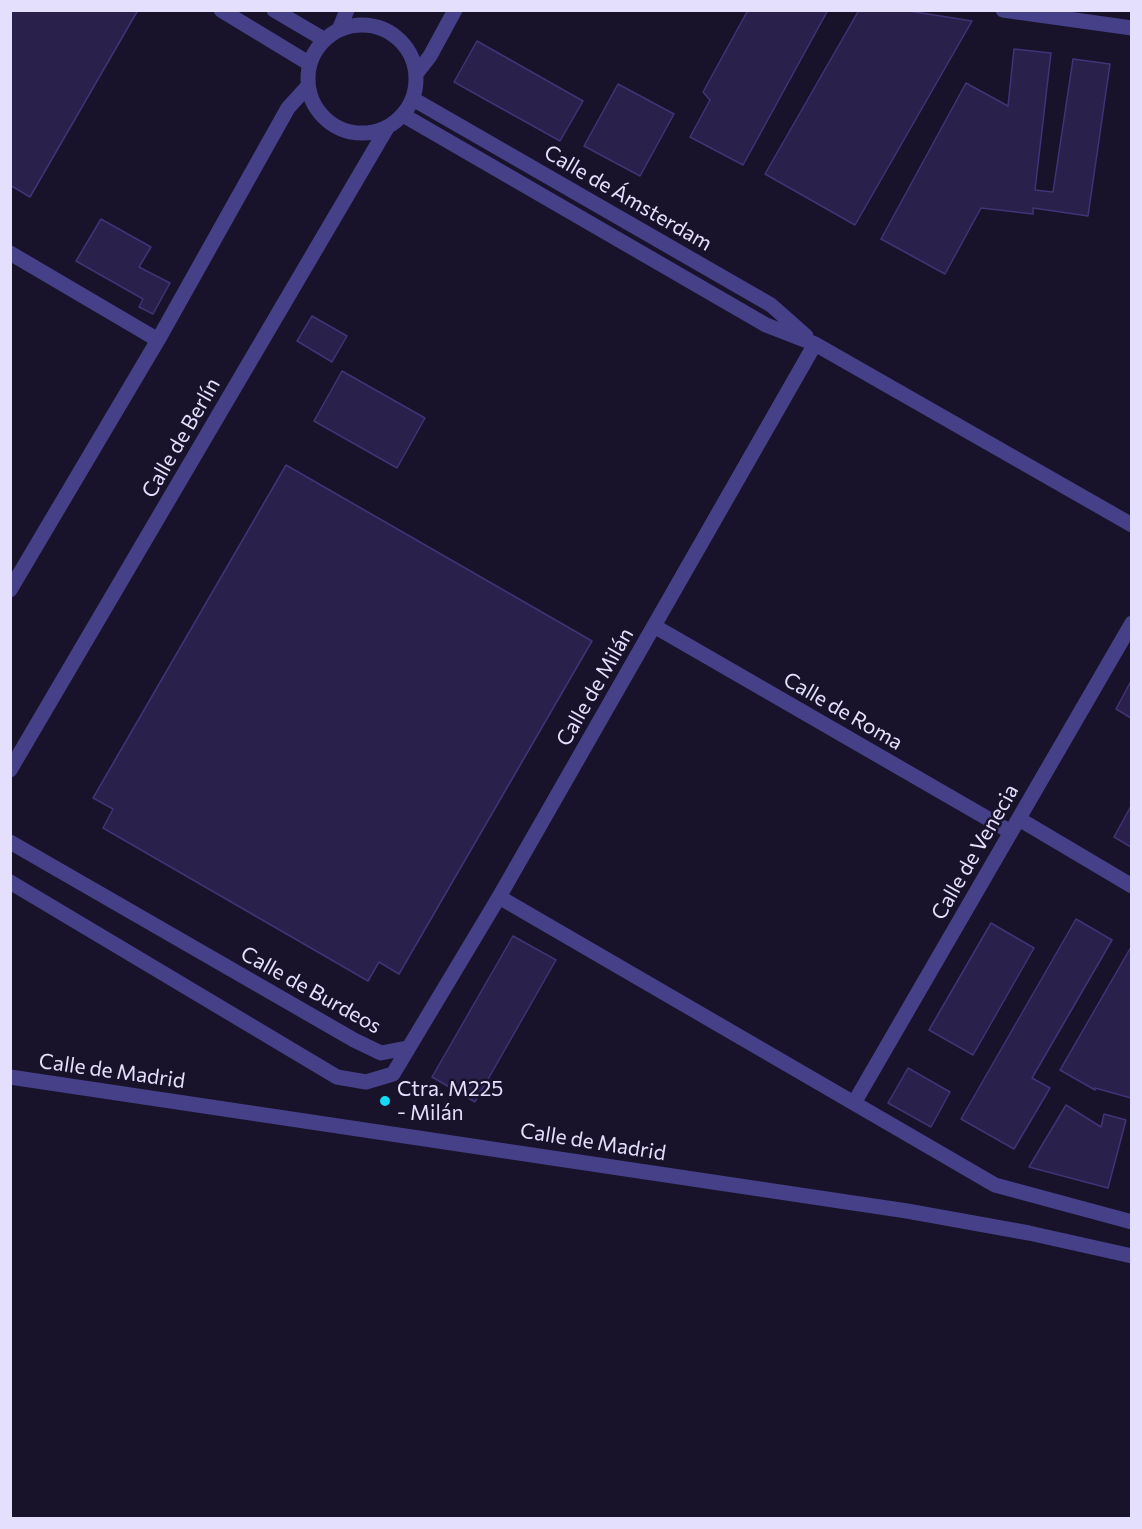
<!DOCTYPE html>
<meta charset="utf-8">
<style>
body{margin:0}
#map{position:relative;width:1142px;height:1529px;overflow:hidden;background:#18132b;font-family:Commissioner,sans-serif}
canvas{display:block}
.frame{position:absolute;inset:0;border:12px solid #e3dffd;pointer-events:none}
</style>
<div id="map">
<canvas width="1142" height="1529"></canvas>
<div class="frame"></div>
</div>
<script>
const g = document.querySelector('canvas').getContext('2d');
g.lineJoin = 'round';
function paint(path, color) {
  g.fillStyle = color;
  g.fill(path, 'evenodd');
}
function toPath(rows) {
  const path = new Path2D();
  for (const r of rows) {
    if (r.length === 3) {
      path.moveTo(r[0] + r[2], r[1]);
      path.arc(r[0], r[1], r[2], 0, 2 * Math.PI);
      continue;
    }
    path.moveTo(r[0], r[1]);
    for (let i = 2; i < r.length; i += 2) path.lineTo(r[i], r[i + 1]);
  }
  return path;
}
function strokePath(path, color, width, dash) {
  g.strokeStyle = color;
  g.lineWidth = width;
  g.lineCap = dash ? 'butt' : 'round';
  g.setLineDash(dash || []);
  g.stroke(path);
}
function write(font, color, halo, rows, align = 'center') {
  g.font = font + ' Commissioner,sans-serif';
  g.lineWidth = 5;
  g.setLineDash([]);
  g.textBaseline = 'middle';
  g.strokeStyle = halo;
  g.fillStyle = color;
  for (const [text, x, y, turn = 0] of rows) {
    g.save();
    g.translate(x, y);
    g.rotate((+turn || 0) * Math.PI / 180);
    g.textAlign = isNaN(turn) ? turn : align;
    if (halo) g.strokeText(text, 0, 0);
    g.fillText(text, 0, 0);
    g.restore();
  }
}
const building = toPath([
 [10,10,138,10,30,197,10,185,10,10],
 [748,10,828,10,743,165,690,137,710,100,703,92,748,10],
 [859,10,903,10,972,21,855,225,765,174,859,10],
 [477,41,583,101,560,141,454,82,477,41],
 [1014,49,1051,53,1035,190,1053,192,1073,59,1110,64,1088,216,1033,208,1033,214,981,208,945,274,881,239,966,83,1008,106,1014,49],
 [618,84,674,114,640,176,584,146,618,84],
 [101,219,151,247,139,267,170,283,153,314,139,307,143,299,76,261,101,219],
 [312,316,347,336,332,362,297,341,312,316],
 [342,371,425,418,397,468,314,421,342,371],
 [286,465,592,641,399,974,379,962,368,981,103,828,113,809,93,798,286,465],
 [1131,681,1131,718,1116,709,1131,681],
 [1131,806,1131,847,1114,837,1131,806],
 [1076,919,1112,940,1032,1078,1050,1088,1014,1149,961,1119,1076,919],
 [991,923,1034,948,973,1055,929,1030,991,923],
 [513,936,556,960,475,1102,432,1077,513,936],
 [1131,947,1131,1098,1095,1088,1095,1090,1060,1070,1131,947],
 [908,1068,950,1092,931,1127,888,1103,908,1068],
 [1066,1105,1101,1127,1104,1114,1126,1120,1108,1188,1029,1167,1066,1105]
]);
const minor = toPath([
 [221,10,310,64],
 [274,10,325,40],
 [1003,10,1132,28],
 [362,79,54],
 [339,30,347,10],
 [416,74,430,56,455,10],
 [413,99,771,305,806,336],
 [403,115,766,325,815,344,1132,525],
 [10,253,158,340],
 [10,590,158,340,288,108,308,86],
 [654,626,1011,832],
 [10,770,387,128],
 [1019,819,1132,886],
 [10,842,354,1040,381,1053,407,1048],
 [10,882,337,1077,366,1082,393,1074,499,897,815,344],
 [499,897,995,1185,1132,1222],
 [10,1077,907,1211,1029,1233,1132,1256],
 [854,1103,1132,623]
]);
const markers = [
 [385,1101,6,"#14d8f4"]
];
const streetNames = [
 ["Calle de Ámsterdam",628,198,30],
 ["Calle de Berlín",181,438,-60],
 ["Calle de Milán",595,687,-60],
 ["Calle de Roma",843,711,30],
 ["Calle de Venecia",975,852,-60],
 ["Calle de Burdeos",311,990,29],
 ["Calle de Madrid",112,1071,8],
 ["Calle de Madrid",593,1142,9]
];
const poiNames = [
 ["Ctra. M225",397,1089],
 ["- Milán",397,1113]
];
paint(building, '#2a204c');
strokePath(building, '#423376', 1.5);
strokePath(minor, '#454088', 15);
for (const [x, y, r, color] of markers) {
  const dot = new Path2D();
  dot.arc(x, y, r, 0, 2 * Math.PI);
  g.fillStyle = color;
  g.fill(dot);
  strokePath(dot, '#18132b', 2);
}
write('21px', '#e3dffd', '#18132b', streetNames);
write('21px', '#e3dffd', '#18132b', poiNames, 'left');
</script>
